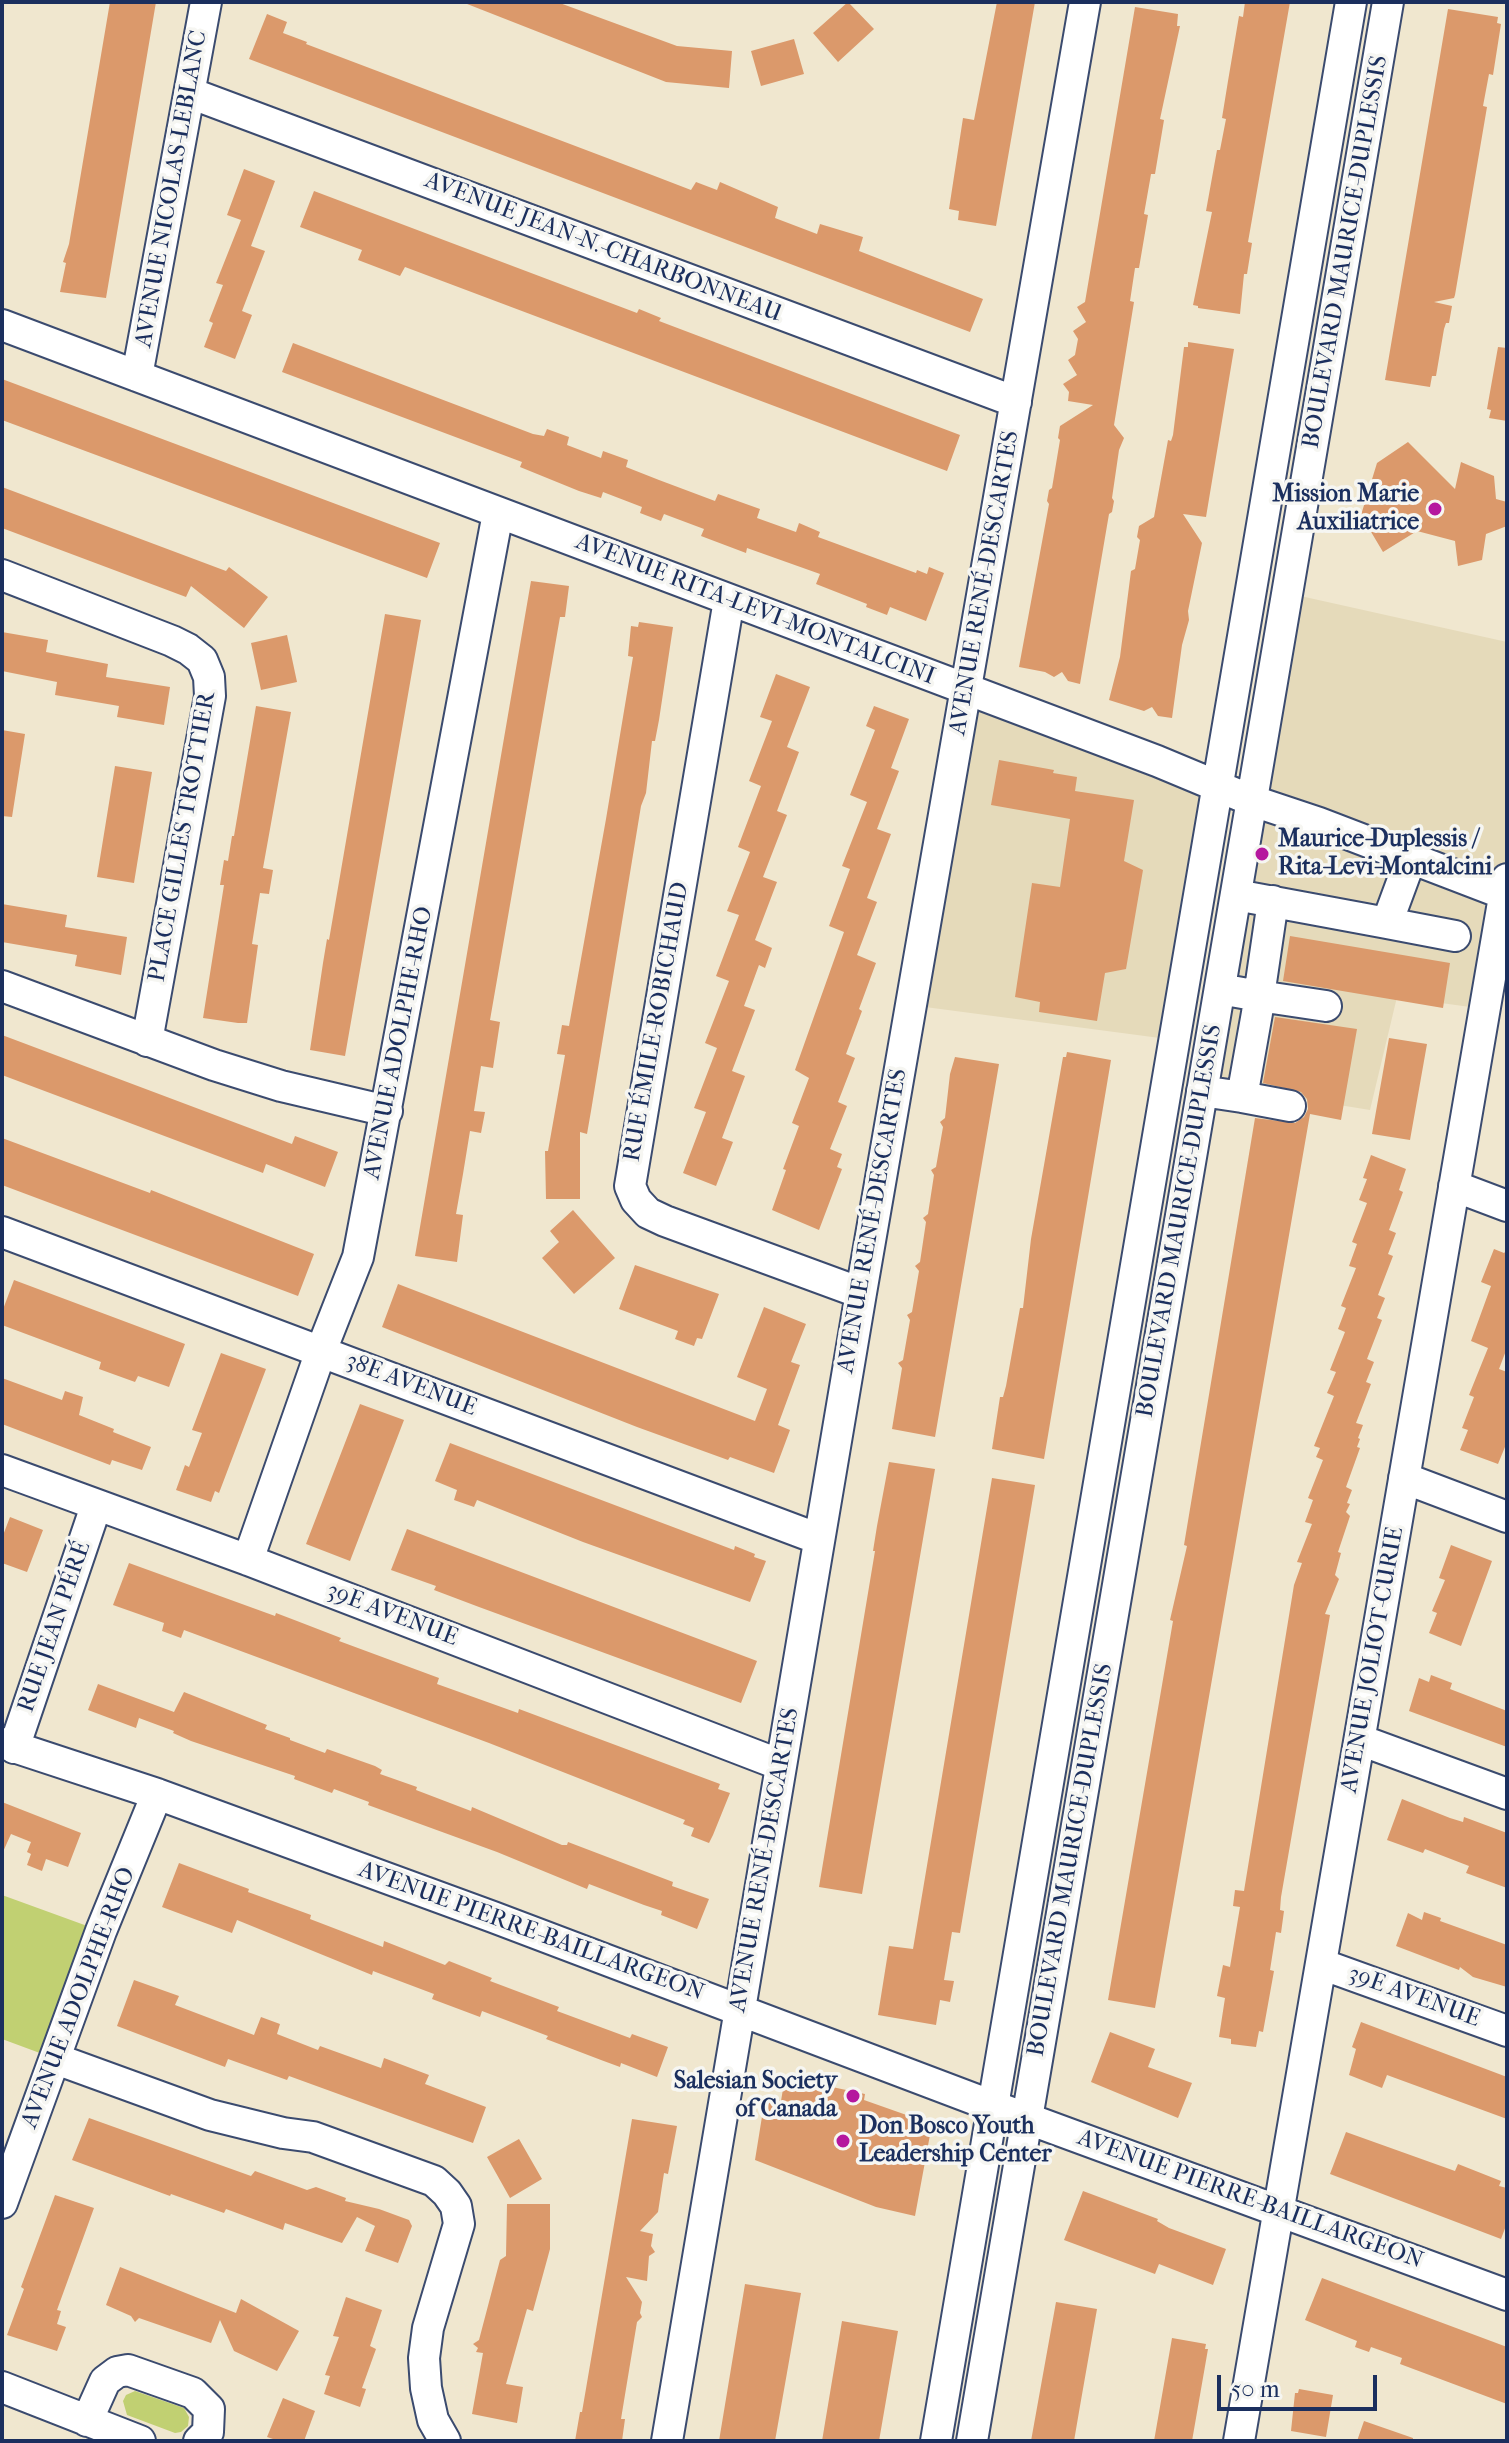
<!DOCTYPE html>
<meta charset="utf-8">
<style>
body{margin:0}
#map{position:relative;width:1509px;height:2443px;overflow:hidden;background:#f0e7cf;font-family:"IM FELL French Canon",serif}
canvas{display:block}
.frame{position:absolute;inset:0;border:4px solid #1b2f5e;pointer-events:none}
.scale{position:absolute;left:1217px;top:2375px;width:160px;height:36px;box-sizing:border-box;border:4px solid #1b2f5e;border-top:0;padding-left:10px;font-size:24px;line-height:28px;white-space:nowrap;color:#1b2f5e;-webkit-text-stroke:6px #f6f6f2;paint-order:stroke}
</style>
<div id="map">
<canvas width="1509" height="2443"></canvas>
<div class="frame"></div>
<div class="scale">50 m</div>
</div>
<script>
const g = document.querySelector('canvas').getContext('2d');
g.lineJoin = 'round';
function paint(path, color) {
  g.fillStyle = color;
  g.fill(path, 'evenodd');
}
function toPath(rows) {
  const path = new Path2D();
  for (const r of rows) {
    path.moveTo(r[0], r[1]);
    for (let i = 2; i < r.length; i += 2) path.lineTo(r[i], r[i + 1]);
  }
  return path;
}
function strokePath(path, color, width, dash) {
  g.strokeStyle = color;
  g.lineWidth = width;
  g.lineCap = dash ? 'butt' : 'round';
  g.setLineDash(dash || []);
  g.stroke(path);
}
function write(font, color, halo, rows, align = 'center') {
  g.font = font + ' "IM FELL French Canon",serif';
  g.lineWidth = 7;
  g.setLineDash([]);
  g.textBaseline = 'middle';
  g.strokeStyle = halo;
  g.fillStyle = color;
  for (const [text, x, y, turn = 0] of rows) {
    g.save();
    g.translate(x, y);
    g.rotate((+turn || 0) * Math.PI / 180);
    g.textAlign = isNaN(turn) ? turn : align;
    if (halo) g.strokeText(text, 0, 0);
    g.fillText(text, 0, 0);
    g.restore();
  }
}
const built = toPath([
 [1287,593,1507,642,1507,878,1485,1009,1397,997,1370,1110,1203,1083],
 [966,689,1218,787,1175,1040,910,1005]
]);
const green = toPath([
 [2,1895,101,1931,56,2059,2,2039],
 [135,2391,184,2408,189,2417,188,2426,181,2432,175,2433,127,2415,123,2401,126,2395]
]);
const building = toPath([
 [110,2,156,2,106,298,60,292,66,263,63,262,69,244],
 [462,2,557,2,677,46,732,51,729,88,666,82],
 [848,2,874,29,838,62,813,33],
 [997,2,1035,2,996,226,958,220,959,211,949,209,963,118,974,120],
 [1245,2,1290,2,1248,242,1252,243,1247,274,1244,274,1240,314,1198,308,1198,306,1193,305,1212,212,1206,211,1217,150,1220,150,1226,119,1222,118,1228,81,1239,16,1243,17],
 [1135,7,1178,14,1177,26,1180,26,1160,119,1164,120,1155,174,1151,174,1150,180,1144,214,1148,215,1139,268,1135,268,1130,301,1134,302,1114,425,1124,438,1119,450,1112,498,1114,501,1112,512,1109,514,1080,684,1068,681,1062,672,1054,677,1045,672,1019,667,1049,504,1047,501,1049,490,1052,488,1060,440,1058,438,1060,426,1093,405,1068,401,1069,392,1063,384,1077,375,1068,360,1075,355,1078,339,1073,331,1086,322,1077,307,1085,302],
 [1448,9,1498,17,1497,23,1501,24,1493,75,1489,74,1483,106,1487,107,1455,295,1454,298,1434,302,1452,306,1449,323,1446,323,1444,329,1436,376,1432,376,1430,387,1385,380],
 [267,14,287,22,283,33,307,42,306,44,652,175,691,190,696,182,717,190,720,182,778,207,775,218,817,234,820,224,863,237,859,251,983,299,970,332,249,59],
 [794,39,804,74,761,86,751,51],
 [244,169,275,181,251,246,265,251,242,311,252,315,235,359,204,347,213,323,209,321,223,285,216,283,241,220,227,215],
 [314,191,637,313,639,309,661,318,659,321,960,435,947,471,405,267,400,276,358,260,362,250,300,227],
 [1188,342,1234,349,1206,517,1183,514,1202,543,1188,611,1189,620,1182,645,1172,718,1158,716,1152,707,1144,711,1109,700,1120,657,1131,571,1135,569,1140,540,1137,537,1139,526,1154,517,1168,440,1171,441,1173,435,1184,347,1188,347],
 [293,343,533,434,544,436,547,429,569,437,567,445,601,458,603,451,628,460,626,467,659,480,715,501,718,494,760,509,757,518,796,532,799,523,820,532,818,537,916,573,917,570,927,574,929,567,944,573,926,621,890,607,887,615,866,607,867,604,816,584,820,574,747,548,746,553,701,536,704,529,664,514,661,521,640,513,642,507,603,492,601,498,579,491,520,467,522,462,282,372],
 [1498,347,1507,348,1507,421,1489,418,1491,410,1487,409],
 [2,379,440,543,427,578,2,420],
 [1408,442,1455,489,1461,462,1494,476,1496,499,1507,502,1507,526,1486,534,1482,560,1458,566,1455,541,1417,531,1383,552,1361,515,1377,463],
 [2,487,226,571,229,567,268,597,244,628,191,586,186,597,2,528],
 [531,581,569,586,565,617,560,617,490,1020,500,1022,493,1068,481,1066,474,1111,485,1112,481,1133,470,1131,463,1174,456,1214,463,1215,457,1262,415,1256],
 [385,614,421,620,345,1056,310,1050,323,963,327,939,329,940],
 [639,622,673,627,659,720,655,741,652,741,646,793,641,806,591,1111,587,1134,580,1132,580,1199,546,1199,545,1151,548,1151,565,1055,557,1054,562,1025,569,1026,606,819,633,657,628,656,631,626,638,627],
 [2,632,48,640,46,652,108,664,106,677,170,687,164,725,117,717,119,706,55,695,57,682,2,671],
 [287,635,297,682,261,690,251,643],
 [776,674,810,687,787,747,799,752,777,811,787,815,763,877,777,882,755,940,772,948,765,968,759,965,744,1006,755,1010,732,1071,745,1076,722,1138,733,1142,716,1186,683,1173,706,1112,694,1108,717,1048,705,1043,729,981,716,976,739,915,727,911,750,852,738,847,761,786,749,781,772,721,760,717],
 [256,706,291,712,263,868,273,870,269,894,260,893,252,944,258,945,247,1023,238,1023,203,1018,224,885,220,885,224,860,228,861,232,836,234,836],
 [874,706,909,719,891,768,899,771,877,829,891,834,867,898,877,902,857,955,876,963,859,1009,862,1011,846,1054,855,1058,838,1102,847,1106,830,1149,842,1154,837,1167,842,1169,819,1230,772,1210,786,1170,783,1169,799,1126,792,1123,809,1078,795,1070,844,932,829,926,850,869,842,866,867,802,850,795,875,730,866,726],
 [2,730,25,734,12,817,2,816],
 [999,760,1054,770,1053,773,1077,777,1075,791,1134,800,1124,861,1143,870,1126,969,1105,973,1097,1021,1039,1012,1040,1002,1015,997,1032,883,1060,887,1070,819,991,805],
 [115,766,152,772,134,883,97,877],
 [2,904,67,915,65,927,127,937,121,975,75,966,77,955,2,942],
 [1290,936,1450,963,1443,1008,1283,981],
 [1275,1017,1357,1029,1341,1120,1310,1114,1155,2008,1108,2000,1173,1621,1170,1620,1187,1546,1184,1545,1255,1118,1295,1123,1304,1117,1308,1109,1307,1099,1301,1092,1263,1083],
 [2,1035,292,1144,295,1136,338,1152,325,1187,266,1164,263,1173,2,1075],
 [1389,1038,1427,1044,1410,1140,1372,1134],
 [1067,1052,1111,1060,1044,1459,992,1449,1000,1397,1003,1397,1006,1386,1020,1308,1023,1308,1031,1239,1063,1057,1066,1057],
 [955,1057,999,1064,935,1437,892,1429,902,1368,898,1363,903,1360,907,1337,910,1320,907,1315,912,1312,919,1271,915,1266,920,1262,926,1222,923,1218,928,1214,934,1175,931,1170,936,1167,943,1127,940,1122,945,1118,950,1074],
 [2,1138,150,1193,151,1190,314,1254,298,1296,2,1185],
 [1371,1155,1406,1169,1399,1190,1403,1192,1389,1230,1396,1233,1388,1254,1393,1256,1378,1295,1385,1298,1377,1318,1382,1320,1367,1359,1374,1362,1366,1382,1371,1384,1356,1423,1363,1425,1358,1438,1360,1439,1357,1447,1360,1448,1346,1487,1352,1490,1347,1503,1350,1504,1346,1512,1350,1516,1338,1552,1341,1553,1335,1575,1339,1579,1325,1614,1330,1615,1281,1897,1280,1910,1284,1911,1281,1933,1276,1932,1270,1970,1274,1971,1263,2032,1259,2031,1256,2047,1231,2044,1231,2039,1219,2037,1225,1998,1217,1996,1223,1965,1230,1967,1240,1907,1233,1906,1235,1890,1244,1891,1294,1585,1302,1563,1297,1562,1312,1524,1305,1522,1313,1500,1308,1498,1323,1460,1316,1457,1320,1448,1314,1446,1334,1396,1327,1393,1336,1372,1330,1370,1345,1332,1338,1329,1346,1308,1341,1306,1356,1268,1349,1266,1357,1244,1352,1242,1367,1203,1359,1200,1367,1179,1363,1178],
 [573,1210,615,1258,574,1294,542,1258,559,1242,550,1231],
 [1494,1249,1504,1253,1507,1250,1507,1348,1499,1369,1507,1372,1507,1442,1498,1464,1460,1450,1468,1430,1462,1428,1474,1397,1469,1395,1488,1348,1471,1341,1491,1286,1481,1282],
 [635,1265,719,1294,702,1339,697,1338,694,1346,675,1339,678,1331,619,1309],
 [14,1280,185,1344,169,1387,138,1376,135,1382,99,1369,101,1362,2,1325,2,1312],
 [398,1284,755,1421,767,1389,737,1377,764,1307,806,1324,791,1362,800,1365,778,1425,790,1430,774,1473,730,1457,728,1460,637,1427,382,1327],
 [221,1353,266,1369,219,1493,215,1491,211,1502,176,1490,185,1465,189,1467,202,1433,192,1430],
 [2,1378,62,1400,65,1391,83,1397,79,1415,114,1429,113,1432,151,1447,142,1470,112,1460,110,1465,2,1424],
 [360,1404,404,1420,350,1561,306,1544],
 [450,1443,734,1550,735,1546,755,1554,754,1557,766,1561,750,1602,583,1542,477,1500,474,1507,454,1500,457,1490,435,1481],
 [889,1462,935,1469,862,1894,819,1887,875,1551,873,1551,877,1526],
 [992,1478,1035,1485,960,1933,952,1932,944,1980,954,1981,950,2002,940,2000,936,2025,878,2015,889,1946,913,1949],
 [10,1517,43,1530,27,1572,2,1563,2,1538],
 [407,1529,757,1661,741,1703,479,1607,434,1590,436,1586,391,1570],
 [1451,1545,1492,1561,1461,1646,1429,1633,1437,1613,1432,1611,1445,1580,1439,1578],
 [129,1563,275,1616,276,1613,297,1621,341,1638,339,1641,439,1678,437,1684,518,1713,519,1709,720,1784,718,1789,730,1793,713,1835,709,1843,691,1836,694,1828,683,1824,685,1820,489,1743,184,1630,181,1638,162,1631,164,1623,113,1605],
 [1431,1675,1452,1683,1450,1689,1507,1711,1507,1747,1409,1711,1419,1678,1429,1682],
 [98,1684,174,1712,184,1692,267,1725,265,1729,290,1738,290,1740,325,1753,327,1749,375,1766,382,1770,380,1774,417,1787,416,1790,471,1811,472,1807,562,1845,567,1845,568,1842,673,1882,672,1886,709,1899,697,1929,661,1915,662,1911,644,1905,589,1884,587,1889,497,1852,368,1805,369,1802,334,1789,332,1793,294,1779,295,1776,191,1741,173,1733,174,1731,139,1718,136,1728,88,1710],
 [1402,1799,1450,1818,1463,1822,1464,1817,1507,1833,1507,1888,1466,1873,1469,1866,1425,1849,1423,1853,1387,1840],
 [2,1802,81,1833,68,1867,46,1859,42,1871,27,1865,31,1854,27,1852,31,1842,11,1834,2,1854],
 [179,1863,249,1889,248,1892,311,1915,310,1919,383,1947,384,1941,445,1965,449,1961,492,1978,490,1981,559,2007,557,2011,630,2038,632,2034,668,2047,657,2077,621,2063,620,2067,601,2060,546,2039,548,2036,482,2011,480,2017,432,1999,434,1994,373,1971,372,1975,237,1920,232,1933,162,1907],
 [1424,1912,1441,1918,1440,1921,1507,1945,1507,1987,1473,1977,1460,1967,1459,1970,1396,1946,1408,1913,1422,1920],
 [134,1980,179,1996,175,2005,254,2035,261,2017,280,2024,277,2034,318,2050,320,2046,381,2068,384,2058,429,2075,425,2084,486,2107,473,2143,289,2076,287,2080,228,2059,225,2067,117,2026],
 [1361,2022,1507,2077,1507,2119,1387,2075,1382,2088,1349,2075,1356,2049,1352,2047],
 [1110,2032,1155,2049,1148,2067,1192,2083,1178,2118,1091,2082],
 [785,2077,865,2094,864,2100,932,2124,915,2216,876,2207,755,2160,765,2098,781,2101],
 [89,2118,251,2176,255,2171,307,2190,316,2187,346,2198,345,2201,379,2209,409,2220,412,2226,398,2263,365,2251,375,2226,357,2217,342,2243,285,2223,283,2230,226,2209,224,2213,171,2194,170,2196,72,2160],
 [632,2119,677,2126,668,2174,664,2173,658,2212,640,2231,653,2234,651,2246,655,2252,649,2256,647,2281,626,2277,642,2302,640,2313,642,2317,637,2322,621,2419,625,2419,622,2441,575,2441,580,2412,582,2412],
 [1346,2132,1455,2171,1458,2164,1501,2181,1499,2186,1507,2188,1507,2223,1501,2239,1330,2174],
 [519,2139,542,2179,510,2198,487,2157],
 [1083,2191,1158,2219,1157,2221,1169,2228,1226,2249,1213,2285,1159,2264,1155,2274,1064,2240],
 [55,2195,94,2208,57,2310,61,2311,57,2324,66,2327,57,2351,7,2335,24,2289,21,2287],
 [507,2204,550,2204,550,2249,533,2311,527,2309,506,2384,523,2387,517,2423,472,2414,483,2353,476,2352,478,2348,473,2344,479,2340,500,2260,506,2256],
 [120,2267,236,2313,241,2299,299,2331,277,2371,234,2351,220,2320,211,2343,139,2318,135,2322,131,2316,106,2305],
 [1322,2278,1507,2347,1507,2404,1400,2364,1402,2358,1371,2347,1369,2352,1355,2347,1357,2341,1305,2320],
 [745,2284,801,2293,775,2441,719,2441],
 [346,2297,382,2310,370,2346,376,2349,362,2388,366,2389,360,2407,324,2394,330,2376,325,2375,339,2337,333,2336],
 [1056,2302,1097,2309,1080,2406,1074,2441,1031,2441],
 [842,2321,898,2331,879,2441,822,2441],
 [1172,2338,1206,2344,1205,2349,1208,2349,1192,2441,1154,2441],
 [1299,2389,1333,2395,1326,2437,1291,2431,1295,2393,1298,2393],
 [283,2398,315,2411,304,2441,279,2441,267,2437],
 [1364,2421,1413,2438,1413,2441,1357,2441]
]);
const minor = toPath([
 [190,93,1016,402],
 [2,325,1157,761,1253,801,1319,823,1507,895],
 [137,376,206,2],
 [2,575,172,641,188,649,202,660,209,677,210,696,147,1041],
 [729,600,630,1186,636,1200,648,1213,665,1221,861,1293],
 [1236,895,1387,923,1411,858],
 [1273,901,1259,996,1326,1006],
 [1387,923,1455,936],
 [2,986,214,1065,281,1086,387,1111],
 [1202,1091,1242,1097,1257,1013,1259,996,1220,989],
 [1242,1097,1290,1106],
 [1454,1186,1507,1206],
 [2,1232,819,1539],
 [2,1470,248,1560,781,1765],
 [1404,1478,1507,1517],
 [248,1560,321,1351,358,1257,498,513],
 [1360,1740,1507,1794],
 [2,1743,157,1794,493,1917,974,2099,1507,2295],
 [14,1748,96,1506],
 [1321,1964,1507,2031],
 [56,2059,210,2115,283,2133,313,2137,434,2181,447,2193,456,2206,459,2224,428,2328,424,2358,426,2388,433,2420,445,2441],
 [2,2203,101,1931,157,1794],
 [2,2387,140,2441],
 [87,2421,105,2381,117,2372,128,2370,193,2393,209,2409,208,2432,199,2441],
 [667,2441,861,1293,1085,2],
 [936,2441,1351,2],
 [972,2441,1388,2],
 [1239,2441,1507,879]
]);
const markers = [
 [1435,509,8,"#b5179e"],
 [1262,854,8,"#b5179e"],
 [853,2096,8,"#b5179e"],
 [843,2141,8,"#b5179e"]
];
const streetNames = [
 ["AVENUE NICOLAS-LEBLANC",172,189,-80],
 ["AVENUE JEAN-N.-CHARBONNEAU",603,248,21],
 ["BOULEVARD MAURICE-DUPLESSIS",1346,252,-80],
 ["AVENUE RENÉ-DESCARTES",985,583,-80],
 ["AVENUE RITA-LEVI-MONTALCINI",755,610,21],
 ["PLACE GILLES TROTTIER",183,837,-80],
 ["RUE ÉMILE-ROBICHAUD",657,1022,-80],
 ["AVENUE ADOLPHE-RHO",399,1043,-79],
 ["AVENUE RENÉ-DESCARTES",873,1221,-80],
 ["BOULEVARD MAURICE-DUPLESSIS",1180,1221,-80],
 ["38E AVENUE",411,1385,21],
 ["39E AVENUE",392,1615,21],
 ["RUE JEAN PÉRÉ",55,1627,-71],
 ["AVENUE JOLIOT-CURIE",1373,1660,-80],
 ["AVENUE RENÉ-DESCARTES",765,1860,-80],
 ["BOULEVARD MAURICE-DUPLESSIS",1071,1860,-80],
 ["AVENUE PIERRE-BAILLARGEON",531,1932,20],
 ["39E AVENUE",1414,1997,20],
 ["AVENUE ADOLPHE-RHO",79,1998,-69],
 ["AVENUE PIERRE-BAILLARGEON",1250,2200,20]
];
const poiNames = [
 ["Mission Marie",1419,495],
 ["Auxiliatrice",1419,523],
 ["Maurice-Duplessis /",1278,840,"left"],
 ["Rita-Levi-Montalcini",1278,868,"left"],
 ["Salesian Society",837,2082],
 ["of Canada",837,2110],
 ["Don Bosco Youth",859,2127,"left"],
 ["Leadership Center",859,2155,"left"]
];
paint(built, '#e5daba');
paint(green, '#c1d072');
paint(building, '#db996b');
strokePath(minor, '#3b4b6f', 34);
strokePath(minor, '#fff', 30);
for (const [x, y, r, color] of markers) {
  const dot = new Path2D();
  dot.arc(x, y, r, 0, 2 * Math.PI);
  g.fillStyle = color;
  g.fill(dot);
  strokePath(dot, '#f6f6f2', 3);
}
write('24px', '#1b2f5e', '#f6f6f2', streetNames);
write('bold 24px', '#1b2f5e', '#f6f6f2', poiNames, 'right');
</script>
